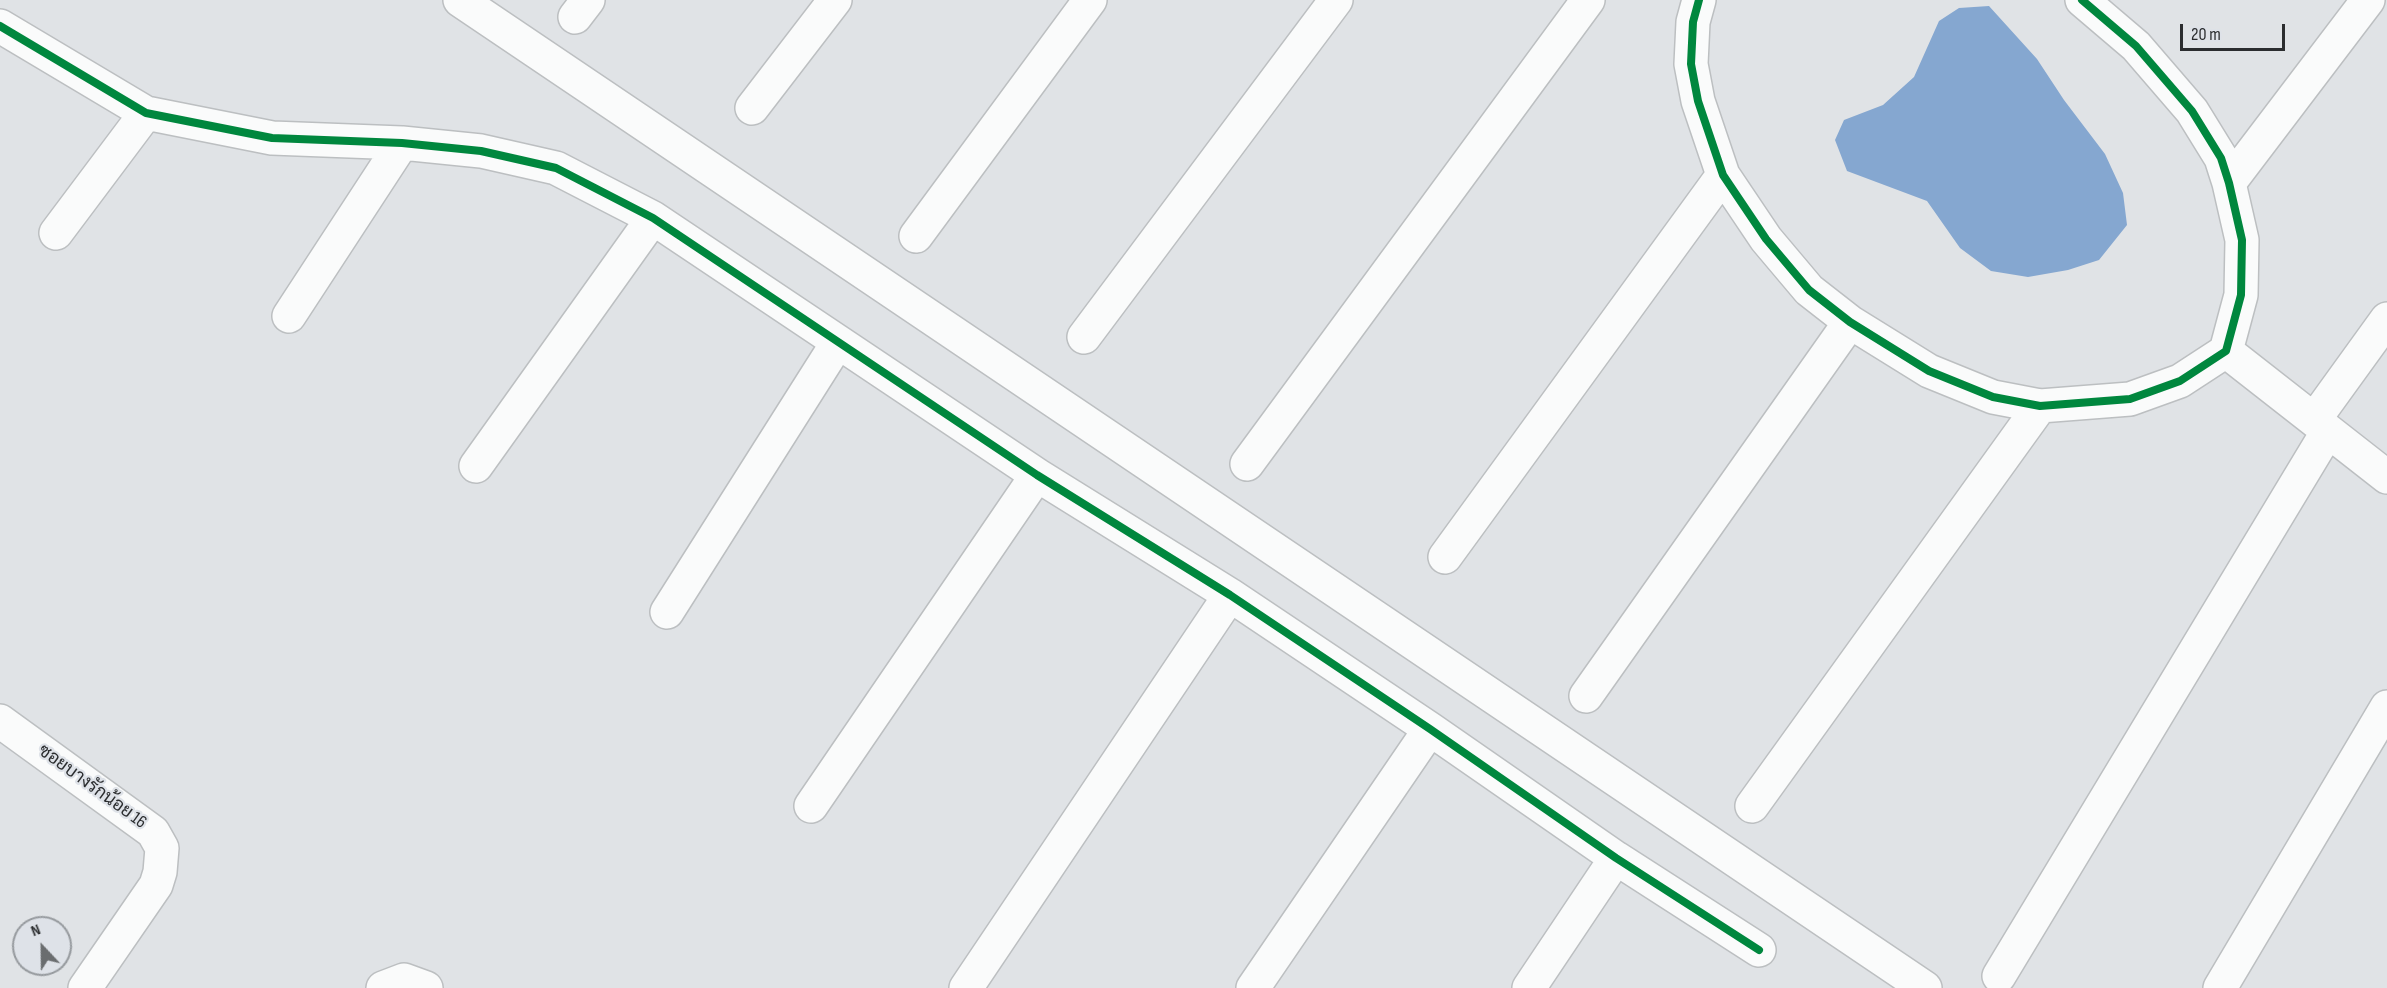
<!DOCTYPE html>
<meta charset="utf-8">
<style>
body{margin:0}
#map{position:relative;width:2387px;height:988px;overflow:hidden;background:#e0e3e6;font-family:"Sofia Sans Condensed",sans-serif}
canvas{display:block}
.north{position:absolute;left:12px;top:916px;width:60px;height:60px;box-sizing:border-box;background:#dee2e8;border:2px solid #969a9e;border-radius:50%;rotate:338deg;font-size:16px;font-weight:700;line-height:24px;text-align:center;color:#2b2d2f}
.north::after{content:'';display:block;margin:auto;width:21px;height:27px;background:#6a6d6f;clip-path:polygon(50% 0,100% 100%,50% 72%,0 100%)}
.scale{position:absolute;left:2180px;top:24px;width:105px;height:27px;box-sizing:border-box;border:3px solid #2b2d2f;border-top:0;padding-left:8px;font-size:18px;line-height:21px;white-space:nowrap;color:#2b2d2f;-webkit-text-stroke:4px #dee2e8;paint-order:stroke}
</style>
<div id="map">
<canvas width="2387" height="988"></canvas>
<div class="north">N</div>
<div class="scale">20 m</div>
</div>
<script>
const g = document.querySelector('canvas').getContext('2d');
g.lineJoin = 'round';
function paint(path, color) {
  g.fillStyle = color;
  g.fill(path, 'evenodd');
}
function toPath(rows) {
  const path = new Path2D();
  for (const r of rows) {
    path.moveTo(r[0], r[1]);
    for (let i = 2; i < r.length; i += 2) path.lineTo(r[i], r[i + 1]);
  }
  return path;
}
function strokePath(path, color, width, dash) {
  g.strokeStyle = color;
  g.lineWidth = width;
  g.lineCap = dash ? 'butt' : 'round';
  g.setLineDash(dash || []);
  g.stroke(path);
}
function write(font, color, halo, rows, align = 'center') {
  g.font = font + ' "Sofia Sans Condensed",Sarabun,sans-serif';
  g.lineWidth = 4.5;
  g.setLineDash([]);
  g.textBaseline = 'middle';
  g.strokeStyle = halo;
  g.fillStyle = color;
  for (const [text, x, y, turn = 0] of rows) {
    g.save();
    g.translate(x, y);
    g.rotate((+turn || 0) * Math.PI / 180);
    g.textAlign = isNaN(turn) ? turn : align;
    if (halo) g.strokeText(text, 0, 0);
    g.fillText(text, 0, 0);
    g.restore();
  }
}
const water = toPath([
 [1989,6,2037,59,2064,100,2105,154,2123,193,2127,225,2099,260,2068,270,2028,277,1991,271,1960,248,1927,201,1847,171,1835,140,1844,120,1883,105,1914,77,1939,21,1959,8]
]);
const street = toPath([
 [460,0,1925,988],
 [1699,0,1693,22,1691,64,1698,101,1723,175,1766,239,1809,290,1850,322,1929,371,1993,397,2040,406,2130,399,2180,381,2226,351,2241,295,2242,240,2229,183,2221,158,2192,111,2136,46,2082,0],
 [575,17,588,0],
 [0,26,146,113,272,138,402,143,481,151,556,168,653,218,1037,475,1230,595,1430,729,1616,858,1759,950],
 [752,108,835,0],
 [2229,183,2368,0],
 [56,233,146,113],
 [916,236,1090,0],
 [289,316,402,143],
 [1084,337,1336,0],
 [2226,351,2387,477],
 [2314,420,2387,319],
 [1247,464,1588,0],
 [476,466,653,218],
 [1445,557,1723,175],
 [667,612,838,342],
 [1586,696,1850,322],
 [0,721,153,832,162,848,160,872,156,885,85,988],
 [811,806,1037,475],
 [1752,806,2040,406],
 [1999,976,2328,431],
 [383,988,404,980,426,988],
 [966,988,1230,595],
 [1253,988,1430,729],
 [1529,988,1616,858],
 [2220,988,2387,707]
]);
const cycleway = toPath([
 [1699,0,1693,22,1691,64,1698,101,1723,175,1766,239,1809,290,1850,322,1929,371,1993,397,2040,406,2130,399,2180,381,2226,351,2241,295,2242,240,2229,183,2221,158,2192,111,2136,46,2082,0],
 [0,26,146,113,272,138,402,143,481,151,556,168,653,218,1037,475,1230,595,1430,729,1616,858,1759,950]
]);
const streetNames = [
 ["ซอยบางรักน้อย 16",92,787,36]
];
paint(water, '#85a7d0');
strokePath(street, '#bcbfc1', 36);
strokePath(street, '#fafbfb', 33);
strokePath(cycleway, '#00873e', 8);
write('18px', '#2b2d2f', '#dee2e8', streetNames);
</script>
